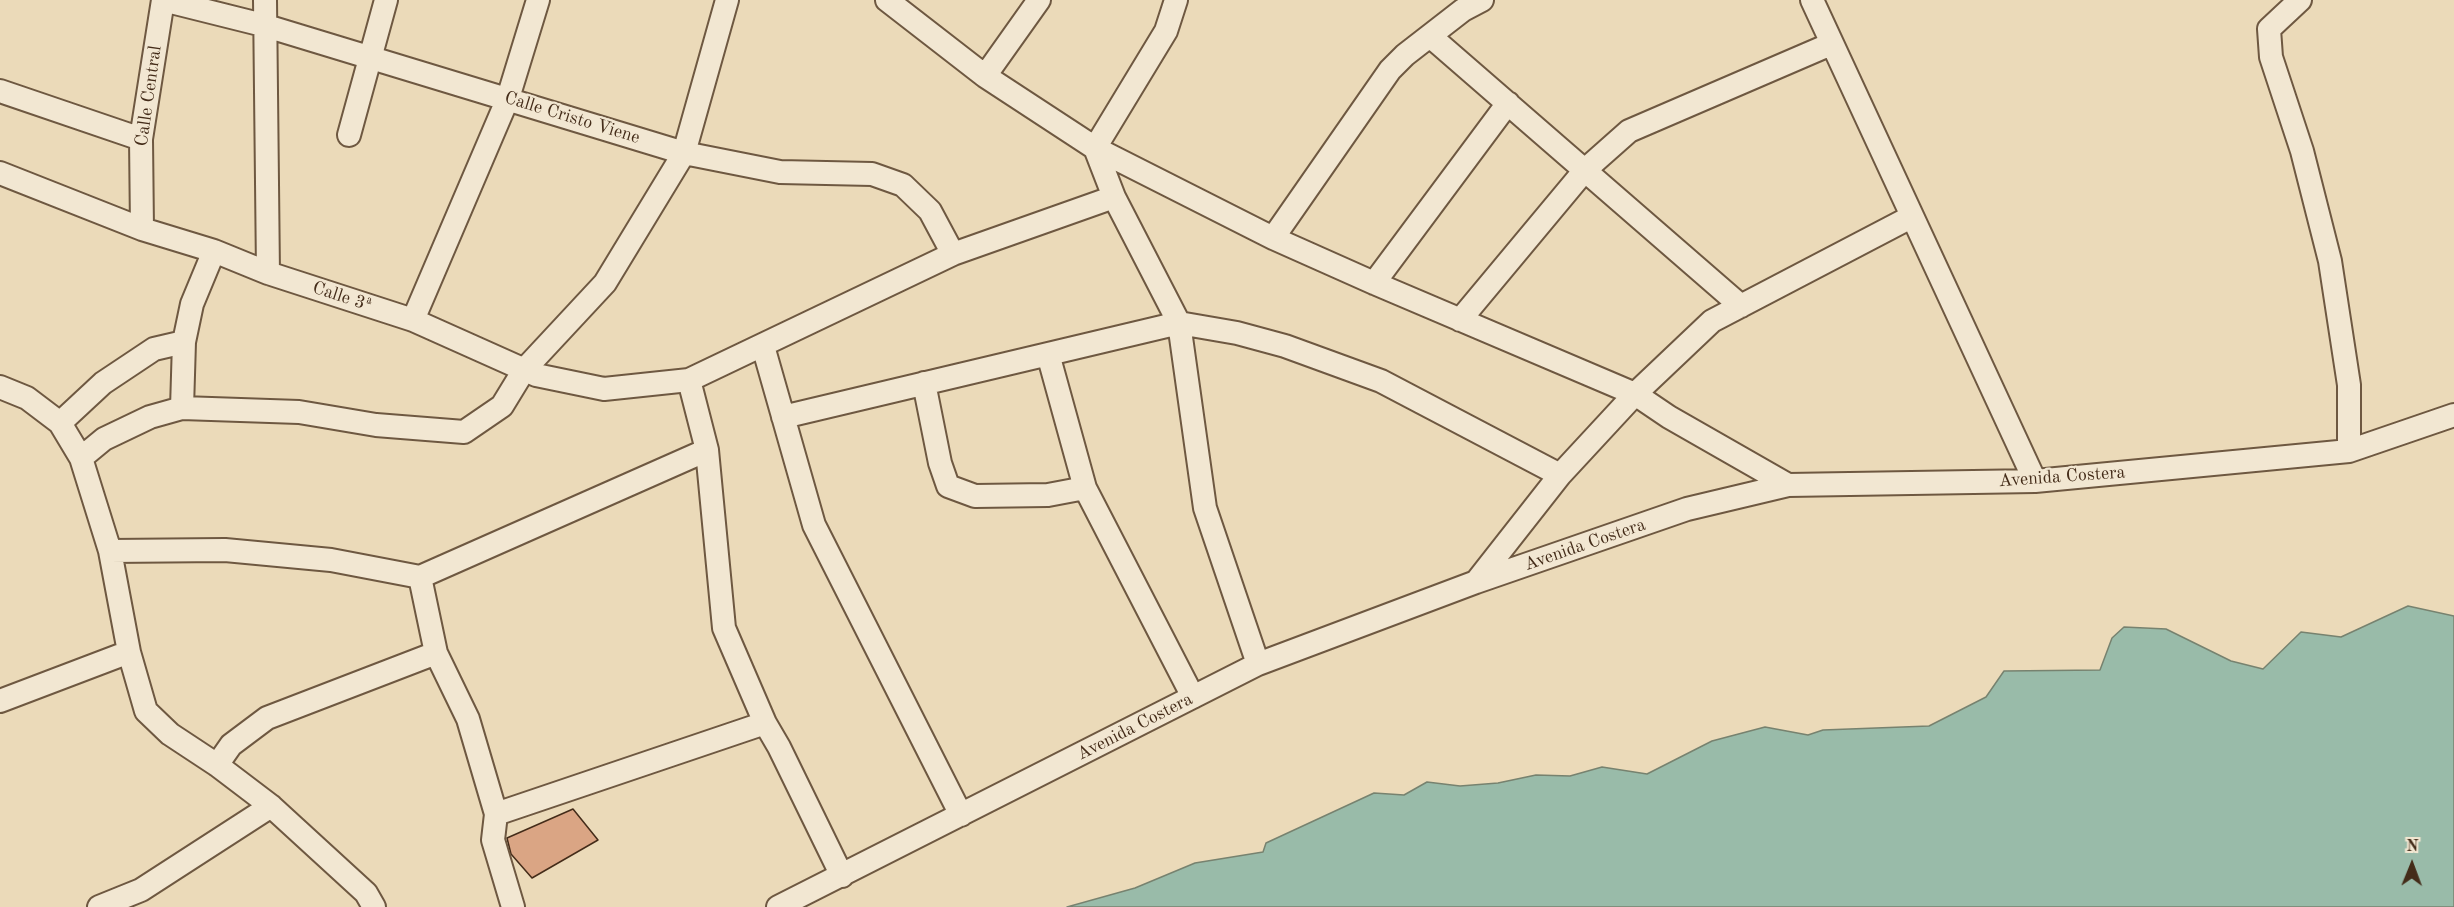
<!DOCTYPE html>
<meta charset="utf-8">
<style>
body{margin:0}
#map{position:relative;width:2454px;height:907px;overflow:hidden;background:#ebdab9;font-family:"Old Standard TT",serif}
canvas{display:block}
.north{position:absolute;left:2382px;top:835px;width:60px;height:60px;-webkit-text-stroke:4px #f2e7d2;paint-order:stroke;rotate:1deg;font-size:16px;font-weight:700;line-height:24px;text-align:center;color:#442c19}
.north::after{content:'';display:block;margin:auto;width:21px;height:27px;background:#442c19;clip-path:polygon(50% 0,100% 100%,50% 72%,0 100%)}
</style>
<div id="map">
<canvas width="2454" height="907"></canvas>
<div class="north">N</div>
</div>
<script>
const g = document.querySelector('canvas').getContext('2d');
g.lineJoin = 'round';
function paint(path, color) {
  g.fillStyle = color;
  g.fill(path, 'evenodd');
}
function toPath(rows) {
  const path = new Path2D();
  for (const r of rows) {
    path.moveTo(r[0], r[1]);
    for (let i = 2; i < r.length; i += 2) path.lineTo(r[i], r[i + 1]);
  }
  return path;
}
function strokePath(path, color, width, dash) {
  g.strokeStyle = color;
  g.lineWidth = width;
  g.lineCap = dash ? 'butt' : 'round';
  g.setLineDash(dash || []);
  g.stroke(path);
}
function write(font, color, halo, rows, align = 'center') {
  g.font = font + ' "Old Standard TT",serif';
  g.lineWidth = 4.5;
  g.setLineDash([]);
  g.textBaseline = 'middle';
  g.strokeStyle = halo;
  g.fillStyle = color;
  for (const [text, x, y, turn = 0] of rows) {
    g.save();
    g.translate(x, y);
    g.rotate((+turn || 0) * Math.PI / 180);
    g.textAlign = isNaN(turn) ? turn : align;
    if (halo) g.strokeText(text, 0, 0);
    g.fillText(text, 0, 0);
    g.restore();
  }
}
const water = toPath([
 [2408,606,2454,616,2454,907,1067,907,1135,888,1195,863,1263,852,1266,843,1374,793,1404,795,1427,782,1460,786,1498,783,1536,775,1570,776,1602,767,1647,774,1712,741,1765,727,1808,735,1823,730,1929,726,1986,697,2004,671,2100,670,2112,638,2124,627,2166,629,2231,661,2263,669,2301,632,2341,637,2408,606]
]);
const building = toPath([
 [573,809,598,840,532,878,511,854,507,838,573,809]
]);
const minor = toPath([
 [163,0,263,25,684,153,780,172,872,174,903,185,930,211,953,254],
 [265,0,268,273],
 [887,0,985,76,1095,148,1273,238,1374,283,1635,394,1669,417,1788,485],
 [1176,0,1166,31,1095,148,1114,197,1179,323,1205,508,1258,664],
 [1812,0,2035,481],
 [2300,0,2269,29,2271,57,2302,151,2330,261,2349,385,2349,451],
 [1430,36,1741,306],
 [985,76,1039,0],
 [0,91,141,139],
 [349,135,386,0],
 [0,173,142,229,214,251,268,273,413,320,536,375,604,389,689,380,953,254,1114,197],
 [142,229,141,139,163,0],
 [1273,238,1390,70,1405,55,1463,10,1482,0],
 [1374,283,1508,103],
 [413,320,508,98,538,0],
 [1460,320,1585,170,1629,131,1831,44],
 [763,346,814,525,961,815],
 [1048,354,1085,488,1193,697],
 [689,380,707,450,724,628,765,723,779,747,842,876],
 [924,383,940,463,948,486,975,496,1048,495,1085,488],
 [0,387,27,398,60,423,81,458,110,551,129,652,146,711,170,734,217,765,271,806,366,893,374,907],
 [182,408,184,342,192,304,214,251],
 [783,417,1179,323,1237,333,1285,346,1381,381,1560,475],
 [60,423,103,383,154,349,184,342],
 [81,458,104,439,150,417,182,408,299,412,376,425,464,432,502,406,524,370,605,283,684,153,727,0],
 [110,551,225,550,331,560,420,577,707,450],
 [420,577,436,653,468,719,496,814,493,840,513,907],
 [1476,582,1560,475,1635,394,1712,321,1911,217],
 [0,701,129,652],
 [217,765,231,745,267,718,436,653],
 [496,814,765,723],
 [99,907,141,890,271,806],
 [778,907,1258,664,1476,582,1687,509,1788,485,2035,481,2349,451,2454,415]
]);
const streetNames = [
 ["Calle Central",149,96,-82],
 ["Calle Cristo Viene",572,118,17],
 ["Calle 3ª",342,297,18],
 ["Avenida Costera",2062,477,-4],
 ["Avenida Costera",1585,545,-19],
 ["Avenida Costera",1135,727,-27]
];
paint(water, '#99bba9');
strokePath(water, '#77826f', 1.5);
paint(building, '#daa584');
strokePath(building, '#442c19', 1.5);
strokePath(minor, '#6e5841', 26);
strokePath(minor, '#f2e7d2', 22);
write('18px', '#442c19', '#f2e7d2', streetNames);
</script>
